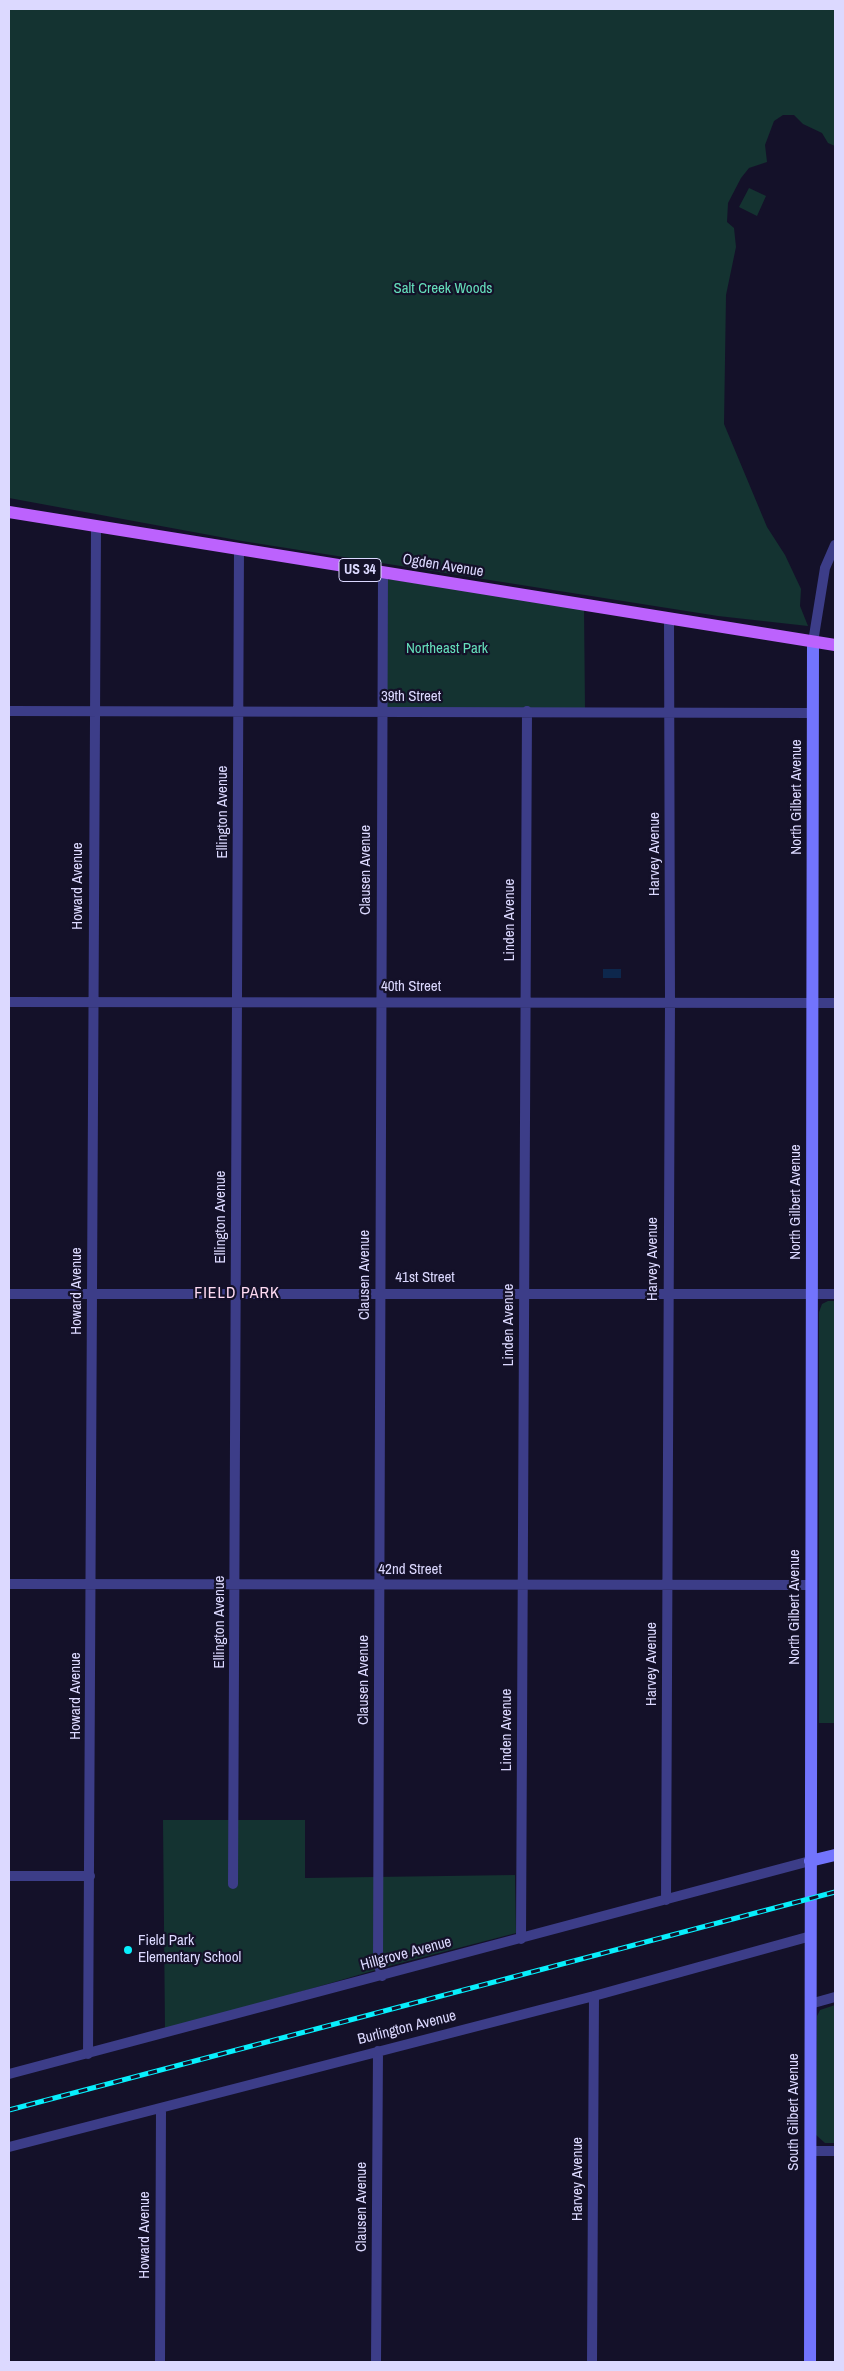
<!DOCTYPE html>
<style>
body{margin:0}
#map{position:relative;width:844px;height:2371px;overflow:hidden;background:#141129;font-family:"Archivo Narrow",sans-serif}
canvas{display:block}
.frame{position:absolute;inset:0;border:10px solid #dcd9ff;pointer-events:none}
</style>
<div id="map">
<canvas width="844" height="2371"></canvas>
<div class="frame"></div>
</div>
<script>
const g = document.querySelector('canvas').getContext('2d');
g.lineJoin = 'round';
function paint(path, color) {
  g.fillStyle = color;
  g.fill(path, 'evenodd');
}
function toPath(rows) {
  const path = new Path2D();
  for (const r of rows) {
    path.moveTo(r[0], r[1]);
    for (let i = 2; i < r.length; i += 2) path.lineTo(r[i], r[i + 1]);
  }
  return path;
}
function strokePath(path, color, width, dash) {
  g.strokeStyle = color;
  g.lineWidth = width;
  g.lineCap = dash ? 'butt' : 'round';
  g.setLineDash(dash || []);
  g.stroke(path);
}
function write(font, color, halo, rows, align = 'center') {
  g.font = font + ' "Archivo Narrow",sans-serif';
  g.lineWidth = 4.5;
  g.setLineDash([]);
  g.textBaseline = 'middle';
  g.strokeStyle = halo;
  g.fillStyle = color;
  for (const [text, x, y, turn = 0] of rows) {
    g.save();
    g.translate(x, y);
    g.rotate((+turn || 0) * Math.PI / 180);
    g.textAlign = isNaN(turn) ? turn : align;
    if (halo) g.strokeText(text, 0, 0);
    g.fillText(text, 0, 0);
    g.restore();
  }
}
const green = toPath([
 [9,9,835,9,835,146,828,143,822,133,803,124,794,115,783,115,774,121,765,145,767,162,749,168,741,178,728,203,727,222,734,228,736,247,726,295,724,424,767,527,785,555,801,589,800,606,808,626,718,616,242,541,9,498],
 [749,188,766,196,757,216,739,207],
 [388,579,584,608,585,709,386,709],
 [828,1301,835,1301,835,1723,819,1723,819,1312,822,1304],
 [163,1820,305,1820,305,1878,515,1875,516,1933,393,1965,165,2031],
 [835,2005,835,2143,825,2143,816,2135,817,2016,820,2010]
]);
const water = toPath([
 [603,969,621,969,621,978,603,978]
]);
const street = toPath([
 [813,642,825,568,835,545],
 [9,711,813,713],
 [9,1002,835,1003],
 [9,1294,835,1294],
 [9,1584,811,1585],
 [9,1876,90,1876],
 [233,1884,239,549],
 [666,1900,670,1002,669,618],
 [521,1939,527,711],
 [382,1976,378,1962,383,574],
 [810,2004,835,1997],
 [88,2054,96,528],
 [9,2074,810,1861],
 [9,2147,594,1996,811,1936],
 [810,2151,835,2151],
 [160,2362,161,2108],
 [376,2362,378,2051],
 [592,2362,594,1996]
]);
const secondary = toPath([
 [810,1861,835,1855],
 [810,2362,813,642]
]);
const primary = toPath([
 [9,512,835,645]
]);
const rail = toPath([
 [9,2110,835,1892]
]);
const markers = [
 [128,1950,5,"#08effc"]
];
const shields = [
 [360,570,42]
];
const shieldNames = [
 ["US 34",360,570]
];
const parkNames = [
 ["Salt Creek Woods",443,289],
 ["Northeast Park",447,649]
];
const streetNames = [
 ["Ogden Avenue",443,566,9],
 ["39th Street",411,697],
 ["North Gilbert Avenue",797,797,-90],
 ["Ellington Avenue",223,812,-90],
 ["Harvey Avenue",655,854,-90],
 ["Clausen Avenue",366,870,-90],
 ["Howard Avenue",78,886,-90],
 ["Linden Avenue",510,920,-90],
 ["40th Street",411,987],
 ["North Gilbert Avenue",796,1202,-90],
 ["Ellington Avenue",221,1217,-90],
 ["Harvey Avenue",653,1259,-90],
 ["Clausen Avenue",365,1275,-90],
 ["41st Street",425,1278],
 ["Howard Avenue",77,1291,-90],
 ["Linden Avenue",509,1325,-90],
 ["42nd Street",410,1570],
 ["North Gilbert Avenue",795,1607,-90],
 ["Ellington Avenue",220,1622,-90],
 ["Harvey Avenue",652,1664,-90],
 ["Clausen Avenue",364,1680,-90],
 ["Howard Avenue",76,1696,-90],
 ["Linden Avenue",507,1730,-90],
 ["Hillgrove Avenue",406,1954,-15],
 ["Burlington Avenue",407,2028,-14],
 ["South Gilbert Avenue",794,2112,-90],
 ["Harvey Avenue",578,2179,-90],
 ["Clausen Avenue",362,2207,-90],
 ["Howard Avenue",145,2235,-90]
];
const poiNames = [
 ["Field Park",138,1941],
 ["Elementary School",138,1958]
];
const neighbourhoodNames = [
 ["FIELD PARK",237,1294]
];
paint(green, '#143331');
paint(water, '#0d274c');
strokePath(street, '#3c3d88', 10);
strokePath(secondary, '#7274fd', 12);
strokePath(primary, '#bc62fd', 12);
strokePath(rail, '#08effc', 5);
strokePath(rail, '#141129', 3, [9]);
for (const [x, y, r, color] of markers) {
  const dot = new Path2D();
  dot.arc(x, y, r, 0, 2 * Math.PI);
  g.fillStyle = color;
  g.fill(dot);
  strokePath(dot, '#141129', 2);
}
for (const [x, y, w] of shields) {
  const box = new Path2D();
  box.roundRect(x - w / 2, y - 11.5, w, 23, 4);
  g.fillStyle = '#141129';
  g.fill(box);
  strokePath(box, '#dcd9ff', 1);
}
write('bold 14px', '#dcd9ff', null, shieldNames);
write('15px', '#65dfbb', '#141129', parkNames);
write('15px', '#dcd9ff', '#141129', streetNames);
write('15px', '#dcd9ff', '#141129', poiNames, 'left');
g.letterSpacing = '1px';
write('16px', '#ffdbf3', '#141129', neighbourhoodNames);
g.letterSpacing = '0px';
</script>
